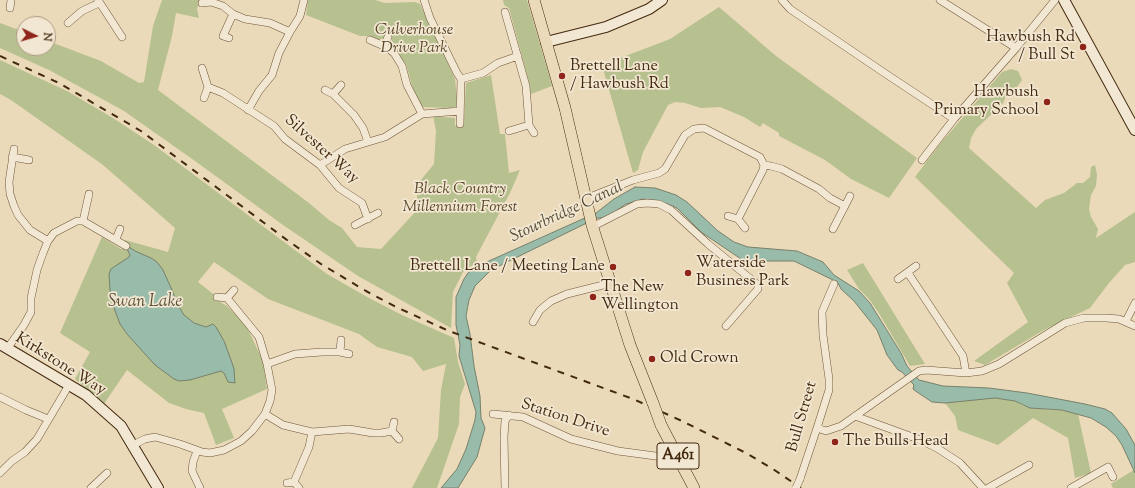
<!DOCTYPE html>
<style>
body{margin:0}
#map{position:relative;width:1135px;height:488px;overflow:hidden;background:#ebdab9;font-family:"Sorts Mill Goudy",serif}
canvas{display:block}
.north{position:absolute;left:16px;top:16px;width:40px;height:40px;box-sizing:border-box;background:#f2e7d2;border:1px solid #ac9b84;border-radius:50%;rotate:95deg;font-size:11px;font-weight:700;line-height:16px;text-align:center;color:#43290f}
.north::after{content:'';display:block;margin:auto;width:14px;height:18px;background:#8f2418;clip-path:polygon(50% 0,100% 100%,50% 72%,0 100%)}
</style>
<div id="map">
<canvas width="1135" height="488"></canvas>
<div class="north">N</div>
</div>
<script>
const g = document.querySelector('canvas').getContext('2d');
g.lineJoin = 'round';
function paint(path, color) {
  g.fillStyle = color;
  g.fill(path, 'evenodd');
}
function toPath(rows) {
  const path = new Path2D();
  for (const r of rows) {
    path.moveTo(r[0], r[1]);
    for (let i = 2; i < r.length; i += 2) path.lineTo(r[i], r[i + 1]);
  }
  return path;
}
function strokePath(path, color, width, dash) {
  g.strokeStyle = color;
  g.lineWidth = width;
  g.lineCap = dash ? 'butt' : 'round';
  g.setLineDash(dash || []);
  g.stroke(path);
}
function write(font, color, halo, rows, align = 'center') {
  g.font = font + ' "Sorts Mill Goudy",serif';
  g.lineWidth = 3.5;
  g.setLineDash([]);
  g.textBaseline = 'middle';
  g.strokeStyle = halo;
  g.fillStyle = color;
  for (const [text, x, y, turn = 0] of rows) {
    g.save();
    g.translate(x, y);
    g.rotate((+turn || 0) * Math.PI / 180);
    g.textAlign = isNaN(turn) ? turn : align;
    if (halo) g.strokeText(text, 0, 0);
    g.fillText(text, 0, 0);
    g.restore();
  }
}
const green = toPath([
 [162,0,200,0,197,9,199,18,176,13,172,36,158,90,309,203,329,220,342,228,357,247,381,249,418,209,417,194,420,181,434,164,436,131,433,116,455,118,455,126,464,123,466,83,491,75,500,134,505,134,509,173,520,170,510,193,476,257,477,263,464,270,453,292,451,328,358,276,283,225,195,161,124,111,49,70,0,48,0,23,24,32,24,48,48,48,48,41,101,61,139,83,144,82,153,26],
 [308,0,375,0,385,3,415,2,420,4,455,79,457,98,456,107,449,108,422,107,415,96,406,64,390,46,392,38,388,37,378,40,369,36,360,36,306,15],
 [503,0,527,0,552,86,531,94,528,78,513,23,509,8,504,5],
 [719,7,776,56,917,158,889,198,851,179,825,160,779,136,779,133,763,123,760,127,744,117,720,107,701,108,685,103,675,102,668,105,643,152,638,170,633,173,602,65,670,39],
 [0,60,67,91,113,118,154,145,327,274,369,298,402,315,454,338,458,362,465,384,460,397,459,424,437,488,412,488,438,438,441,390,446,364,423,371,412,357,377,347,359,334,268,299,214,262,198,282,217,297,220,302,227,306,246,325,263,361,267,389,222,409,234,438,216,445,204,413,186,409,169,403,127,370,104,404,75,379,90,352,60,333,102,237,121,249,126,246,125,240,168,252,175,228,103,165,11,100,0,94],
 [1011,69,1018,71,1022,80,1017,87,1009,90,1003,103,976,129,971,138,969,148,1036,208,1045,200,1064,193,1077,183,1083,183,1090,177,1091,167,1095,165,1097,175,1096,186,1091,195,1089,209,1091,217,1098,229,1096,238,1135,212,1135,262,1125,265,1109,283,1090,308,1044,330,985,365,974,361,1028,322,1007,283,1014,273,915,177,940,144,1002,72],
 [863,263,925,364,910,366,880,315,869,299,859,289,847,270],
 [982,398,995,398,1015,401,1024,406,1049,410,1062,410,1078,414,1091,473,1075,478,1068,438,1033,418,998,445,958,430,955,416,945,403],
 [1134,470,1135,473,1135,488,1113,488,1111,484]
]);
const water = toPath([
 [635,187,655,188,676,195,687,202,718,231,734,242,748,247,797,251,823,262,834,275,859,291,870,303,901,353,907,366,919,380,943,386,989,388,1027,393,1085,404,1105,409,1112,413,1126,429,1135,445,1135,473,1122,445,1116,436,1106,427,1091,418,1062,410,1030,408,1015,401,995,398,945,403,932,402,914,390,913,389,914,385,902,372,898,370,887,355,877,330,854,301,841,289,838,283,833,280,794,261,744,261,701,232,677,208,668,204,644,199,626,204,607,217,603,218,597,218,501,265,490,271,475,286,469,300,466,316,470,334,474,366,480,396,481,418,485,428,477,457,458,488,441,488,457,469,466,449,475,420,476,412,459,356,460,345,456,325,456,297,464,279,468,273,480,265,596,213,614,199,635,187],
 [129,247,135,251,151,258,157,262,163,270,172,290,178,305,184,315,194,323,206,327,213,324,216,327,224,341,231,360,234,369,235,383,228,382,224,373,221,371,190,380,179,381,174,379,155,365,127,334,120,324,114,308,110,290,109,274,111,269,129,257,130,255,127,249,129,247]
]);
const street = toPath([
 [98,0,122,37],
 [424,0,430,18,457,73,461,79,460,124],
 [782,0,790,9,883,72,954,119],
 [940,0,1016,48],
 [202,3,211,2,223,6,233,14,245,19,270,23,290,32],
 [10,8,11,0],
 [505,12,526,86,529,125,534,133],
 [68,23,82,11,99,3],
 [229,38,223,36,233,14],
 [370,40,384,46,394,53,402,66,407,85,422,114],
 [384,46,388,37],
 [202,68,208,87,223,93,274,126,285,139,320,165,339,188,362,203,368,219],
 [461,79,483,73,498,63,518,56],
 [325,90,333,94,354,115,363,128,368,142],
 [333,94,341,85],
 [204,98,208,87],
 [248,110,259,91,272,75,279,53,290,32,300,16,304,0],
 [509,131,529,125],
 [14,149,9,182,10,194,14,206,18,215,30,230,48,241],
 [12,157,29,160],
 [922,160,954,119,1016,48,1055,0],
 [320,165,345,149,385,137,422,114,460,111],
 [764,165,771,166,782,169,819,189,830,198,845,206],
 [585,199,633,180,659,173,665,169,685,135,694,129,704,128,760,157,764,165,763,170,738,219],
 [728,216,738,219,745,228],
 [83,221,89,194],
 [355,225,378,213],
 [592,227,637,204,647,203,659,204,671,210,708,244,758,285,758,289,726,326],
 [833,229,850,196],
 [116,239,120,229],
 [908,273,963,356,966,373],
 [898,279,916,266],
 [227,298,234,290],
 [1126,321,1135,303],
 [533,322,540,310,551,301,567,294,611,283],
 [7,349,24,325,31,312,31,298,37,270,43,253,48,241,54,233,77,221,83,221,126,246],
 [340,352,341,340],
 [267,364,295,354,322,352,340,352,349,354],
 [0,397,26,410,48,419],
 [265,414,283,425,312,432,349,429,373,433,381,433,392,431],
 [493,414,523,417,571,439,618,451,663,457,676,453],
 [855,416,918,439,937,448,960,463,983,488],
 [394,422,392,431,399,439],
 [817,428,826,431,841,426,919,371,926,370,966,373,982,371,999,364,1065,323,1084,318,1106,318,1119,319,1135,326],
 [133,445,145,439,155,437,180,444,202,452,210,453,224,450,241,441,252,431,265,414,270,401,272,390,267,364,259,337,227,298,217,297],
 [197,451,193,462,192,471,200,488],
 [0,473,12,461,25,452,37,439,69,385],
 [800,479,817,428,829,390,829,379,823,335,822,312,834,284],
 [294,482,309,447,312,432],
 [287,483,294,482,299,488],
 [91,488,107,473],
 [505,488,504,437,505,421,509,415],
 [988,488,1029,465],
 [1071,488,1108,467,1113,477]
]);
const secondary = toPath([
 [1064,0,1135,130],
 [546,42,606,27,649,9,662,0],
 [0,344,86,395,121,426,158,488]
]);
const primary = toPath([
 [534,0,565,108,592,225,630,345,653,403],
 [661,425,694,488]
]);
const rail = toPath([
 [0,56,59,83,141,131,287,240,321,264,366,291,396,307,449,331,633,399,682,421,746,453,773,469,801,488]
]);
const streetBridge = toPath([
 [796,488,800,479]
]);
const primaryBridge = toPath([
 [653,403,661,425]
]);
const markers = [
 [1083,47,4,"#8f2418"],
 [562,76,4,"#8f2418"],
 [1047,102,4,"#8f2418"],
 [613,267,4,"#8f2418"],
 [688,273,4,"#8f2418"],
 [593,297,4,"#8f2418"],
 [652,359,4,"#8f2418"],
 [835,442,4,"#8f2418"]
];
const shields = [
 [678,456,42]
];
const shieldNames = [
 ["A461",678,456]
];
const parkNames = [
 ["Culverhouse",414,31],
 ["Drive Park",414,49],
 ["Black Country",460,190],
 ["Millennium Forest",460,208]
];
const poiNames = [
 ["Hawbush Rd",1075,38,"right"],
 ["/ Bull St",1075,56,"right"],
 ["Brettell Lane",570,67],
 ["/ Hawbush Rd",570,85],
 ["Hawbush",1039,93,"right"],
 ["Primary School",1039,111,"right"],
 ["Waterside",696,264],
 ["Business Park",696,282],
 ["Brettell Lane / Meeting Lane",605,267,"right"],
 ["The New",601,288],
 ["Wellington",601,306],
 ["Old Crown",660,359],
 ["The Bulls Head",843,442]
];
const streetNames = [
 ["Silvester Way",321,150,42],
 ["Kirkstone Way",60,365,32],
 ["Bull Street",803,417,-74],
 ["Station Drive",565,419,18]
];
const waterNames = [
 ["Stourbridge Canal",567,213,-25],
 ["Swan Lake",145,303]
];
paint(green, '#b7c08f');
paint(water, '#99bba9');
strokePath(water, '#77816b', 1);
strokePath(street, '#6d553a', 8);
strokePath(secondary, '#43290f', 12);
strokePath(primary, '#43290f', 12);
strokePath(street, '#f2e7d2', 7);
strokePath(secondary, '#f2e7d2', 10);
strokePath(primary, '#ebdab9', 11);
strokePath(rail, '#43290f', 2, [7, 7]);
strokePath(streetBridge, '#6d553a', 8, []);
strokePath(primaryBridge, '#43290f', 12, []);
strokePath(streetBridge, '#f2e7d2', 7);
strokePath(primaryBridge, '#ebdab9', 11);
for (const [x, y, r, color] of markers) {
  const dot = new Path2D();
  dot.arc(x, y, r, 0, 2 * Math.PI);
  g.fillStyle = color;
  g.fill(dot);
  strokePath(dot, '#f2e7d2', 1.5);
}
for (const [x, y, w] of shields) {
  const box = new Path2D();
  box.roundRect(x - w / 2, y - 13, w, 26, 3);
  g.fillStyle = '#f2e7d2';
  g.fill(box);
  strokePath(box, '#43290f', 1);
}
write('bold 15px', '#43290f', null, shieldNames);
write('italic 16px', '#5a4729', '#f2e7d2', parkNames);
write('16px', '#43290f', '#f2e7d2', poiNames, 'left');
write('16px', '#43290f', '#f2e7d2', streetNames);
write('italic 17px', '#584e36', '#f2e7d2', waterNames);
</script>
